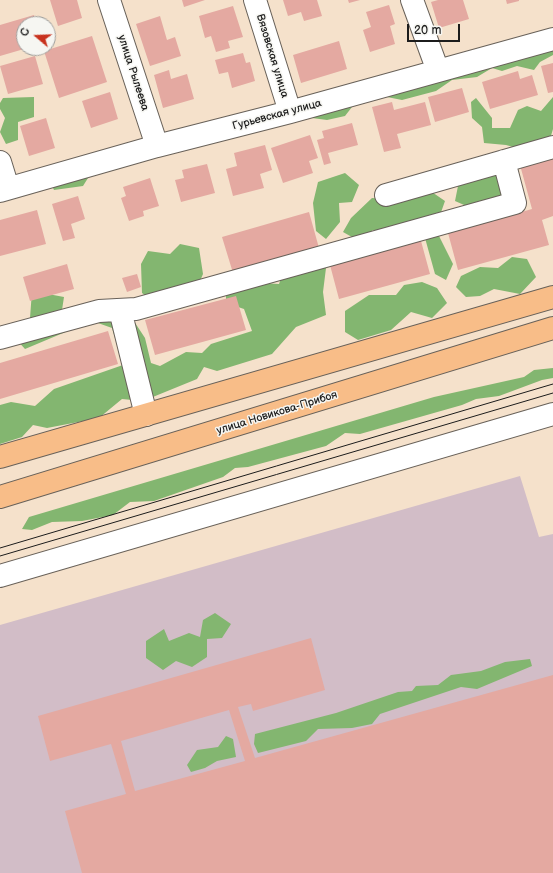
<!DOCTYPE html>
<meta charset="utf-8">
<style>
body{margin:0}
#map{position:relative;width:553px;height:873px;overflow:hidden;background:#f5e1cb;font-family:"Balsamiq Sans",sans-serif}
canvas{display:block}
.north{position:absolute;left:16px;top:16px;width:40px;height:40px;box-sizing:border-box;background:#f6f6f2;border:1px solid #9f9f9c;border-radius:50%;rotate:289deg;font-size:11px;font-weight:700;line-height:16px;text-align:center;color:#1c1c1c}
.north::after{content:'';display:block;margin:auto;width:14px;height:18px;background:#c8321e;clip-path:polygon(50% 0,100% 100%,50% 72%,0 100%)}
.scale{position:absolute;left:407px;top:24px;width:53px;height:18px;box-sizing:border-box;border:2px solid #1c1c1c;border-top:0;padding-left:5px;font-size:12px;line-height:14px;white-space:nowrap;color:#1c1c1c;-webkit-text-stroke:3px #f6f6f2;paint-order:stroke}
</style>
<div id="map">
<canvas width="553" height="873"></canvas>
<div class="north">С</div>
<div class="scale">20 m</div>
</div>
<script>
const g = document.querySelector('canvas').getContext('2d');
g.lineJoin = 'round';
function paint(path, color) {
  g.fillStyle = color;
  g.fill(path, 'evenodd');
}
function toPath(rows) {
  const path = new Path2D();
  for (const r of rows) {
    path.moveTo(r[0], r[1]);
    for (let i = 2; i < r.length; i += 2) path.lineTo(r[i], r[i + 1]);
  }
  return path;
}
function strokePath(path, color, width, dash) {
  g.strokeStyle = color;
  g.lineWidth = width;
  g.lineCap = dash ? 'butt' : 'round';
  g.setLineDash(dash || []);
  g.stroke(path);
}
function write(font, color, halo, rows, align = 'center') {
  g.font = font + ' "Balsamiq Sans",sans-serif';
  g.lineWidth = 3;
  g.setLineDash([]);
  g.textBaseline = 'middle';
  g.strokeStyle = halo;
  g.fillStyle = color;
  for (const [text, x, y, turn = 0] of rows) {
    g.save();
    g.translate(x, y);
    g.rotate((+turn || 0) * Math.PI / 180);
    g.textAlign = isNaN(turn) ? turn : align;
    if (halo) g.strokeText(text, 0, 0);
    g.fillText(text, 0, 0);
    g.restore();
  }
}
const industrial = toPath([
 [520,476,539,537,553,534,553,873,0,873,0,625]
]);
const forest = toPath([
 [553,41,553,55,540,62,534,70,517,66,502,71,492,68,477,77,452,80,436,91,402,100,387,97,391,86],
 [34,97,34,117,18,122,18,140,6,144,0,132,5,118,0,109,0,103,3,98],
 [553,97,553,129,550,139,524,150,506,145,484,143,482,127,472,118,471,102,476,98,492,118,492,128,510,128,518,110,527,106,541,111],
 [343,100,352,107,345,116,327,120,312,118,316,109],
 [513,168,501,199,471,208,455,201,458,186,472,172],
 [82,171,88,178,83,186,54,190,50,182],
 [345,173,359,185,352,202,339,203,340,222,326,239,316,231,313,203,318,182],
 [426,188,445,201,439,218,438,234,453,264,446,280,435,274,425,238,392,241,373,230,359,241,343,232,351,218,372,198,400,200],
 [180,244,199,248,203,274,197,288,160,307,142,293,141,264,148,251,170,254],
 [512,257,527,259,536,277,520,294,494,289,480,296,466,297,456,287,461,276,480,267,498,268],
 [327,260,323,292,326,315,296,327,272,354,217,371,204,367,197,379,143,401,122,399,99,418,47,428,33,425,22,437,0,444,0,405,11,402,35,406,54,389,123,365,112,328,98,323,102,302,124,306,145,338,151,363,160,366,186,352,202,353,211,344,252,331,244,309,226,303,226,281,279,284,286,264],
 [422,282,437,288,447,303,432,318,411,312,391,330,358,340,345,332,345,311,369,295,396,295,404,285],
 [32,291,64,297,62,310,75,328,25,349,16,339,30,318],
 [553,368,553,378,542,380,499,396,476,399,462,405,360,434,345,433,326,446,248,467,235,468,223,477,154,501,130,502,113,515,82,521,52,522,32,530,22,529,29,517,434,397,524,377,534,370],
 [215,613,231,624,222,638,207,639,207,657,192,667,176,661,163,670,146,658,146,641,164,629,169,641,189,633,200,637,203,620],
 [530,659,532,666,477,689,461,687,380,714,372,724,352,728,318,729,306,741,258,753,254,744,255,734,336,713,398,692,412,691,416,686,438,685,451,675,481,671,505,662],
 [226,736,233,739,236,757,217,761,205,768,191,772,187,765,197,750,218,747]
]);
const building = toPath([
 [50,0,77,0,82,18,58,26],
 [182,0,205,0,184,7],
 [283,0,317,0,322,16,304,21,301,12,288,16],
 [348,0,360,0,349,3],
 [438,0,463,0,469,19,439,28,431,2],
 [506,0,519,0,519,1,507,4],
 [389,5,395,24,390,26,395,44,370,52,363,30,371,27,366,12],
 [233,6,243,37,228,41,230,48,216,52,211,36,205,38,199,16],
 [34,15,36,24,24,24,24,49,0,56,0,25],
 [160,16,167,40,175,37,181,56,150,66,136,24],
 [92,36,107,82,59,98,44,51],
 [339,41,347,69,301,83,293,55],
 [243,53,246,63,250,62,255,81,232,88,228,72,219,74,215,60],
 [35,56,43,84,8,94,0,66],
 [553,63,553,92,548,93,541,66],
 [169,70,171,79,187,74,194,99,163,108,154,75],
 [518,71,520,79,532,75,538,95,490,109,482,82],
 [462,88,469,112,435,122,428,97],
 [110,92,118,119,91,128,82,101],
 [392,102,394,110,425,102,431,125,397,134,401,148,384,152,372,107],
 [46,118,55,148,29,156,20,126],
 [352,123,358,145,328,153,331,163,324,165,317,140,324,138,322,131],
 [310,135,318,158,309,161,313,173,283,183,271,148],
 [265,145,272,170,260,174,264,188,233,196,226,169,237,166,234,153],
 [553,156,553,216,542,220,549,245,458,270,448,233,532,209,520,165],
 [207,164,215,193,181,202,175,180,184,178,182,170],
 [150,178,159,206,143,211,144,216,129,221,121,198,126,196,123,187],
 [78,196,85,219,71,224,75,238,63,241,52,204],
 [37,210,46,244,0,256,0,220],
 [309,212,319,248,233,273,222,237],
 [421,241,430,274,339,299,330,265],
 [67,264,74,289,30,301,23,277],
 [137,274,141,287,127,292,122,278],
 [236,296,246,330,155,355,145,320],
 [108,331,118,364,0,399,0,363],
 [311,638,325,690,253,711,251,704,238,707,255,758,553,675,553,873,82,873,65,811,126,794,111,744,50,761,38,716],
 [229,710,245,761,135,791,121,741]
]);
const minor = toPath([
 [109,0,157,146],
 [255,0,290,112],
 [412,0,438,71],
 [0,162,8,188],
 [0,191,157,146,290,112,553,39],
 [386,195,553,147],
 [120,310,146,415],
 [0,338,99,311,136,309,515,203,504,161],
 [0,576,553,414]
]);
const major = toPath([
 [0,457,553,297],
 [0,497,553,328]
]);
const tram = toPath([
 [0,548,553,384],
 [0,556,553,393]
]);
const streetNames = [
 ["Вязовская улица",272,56,73],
 ["улица Рылеева",133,73,72],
 ["Гурьевская улица",277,115,-15],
 ["улица Новикова-Прибоя",277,413,-17]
];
paint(industrial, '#d2bdc7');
paint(forest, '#83b670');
paint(building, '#e4a9a1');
strokePath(minor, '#686159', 24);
strokePath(major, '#686159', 24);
strokePath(minor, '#fff', 22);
strokePath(major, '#f8bd88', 22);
strokePath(tram, '#1c1c1c', 1);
write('11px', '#1c1c1c', '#f6f6f2', streetNames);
</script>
